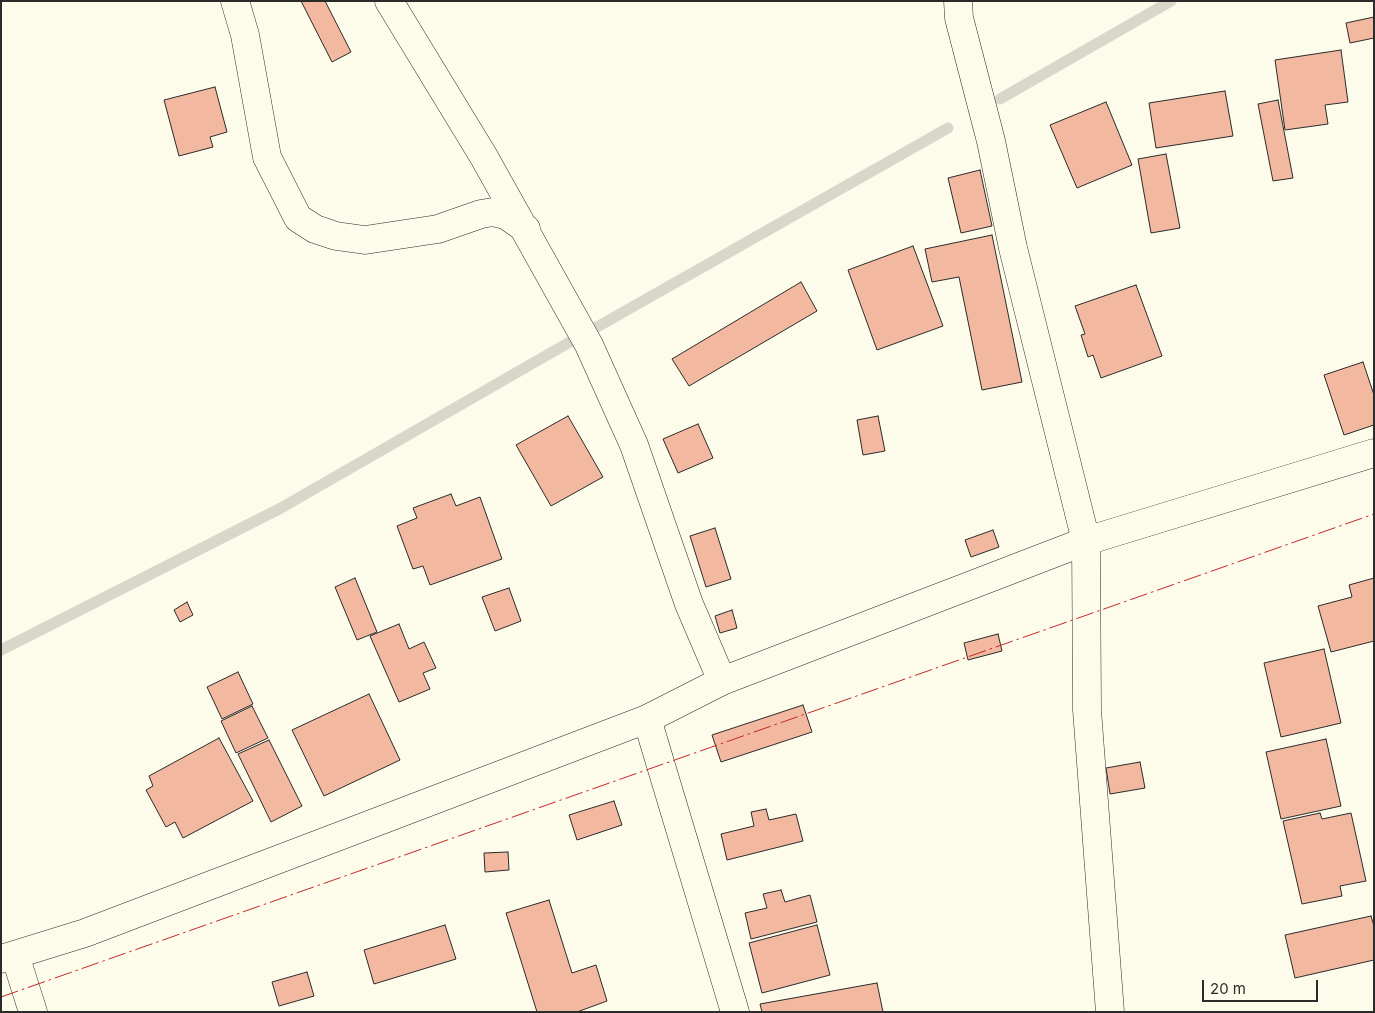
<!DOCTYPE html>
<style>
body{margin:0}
#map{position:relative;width:1375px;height:1013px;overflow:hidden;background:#fdfbea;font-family:Inter,sans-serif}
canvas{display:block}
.frame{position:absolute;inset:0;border:2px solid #2b2b2b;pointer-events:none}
.scale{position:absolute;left:1202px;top:980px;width:116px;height:22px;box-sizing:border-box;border:2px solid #2b2b2b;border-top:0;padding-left:6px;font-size:15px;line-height:18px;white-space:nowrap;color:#2b2b2b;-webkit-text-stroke:4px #fdfbea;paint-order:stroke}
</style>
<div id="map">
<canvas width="1375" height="1013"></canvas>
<div class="frame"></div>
<div class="scale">20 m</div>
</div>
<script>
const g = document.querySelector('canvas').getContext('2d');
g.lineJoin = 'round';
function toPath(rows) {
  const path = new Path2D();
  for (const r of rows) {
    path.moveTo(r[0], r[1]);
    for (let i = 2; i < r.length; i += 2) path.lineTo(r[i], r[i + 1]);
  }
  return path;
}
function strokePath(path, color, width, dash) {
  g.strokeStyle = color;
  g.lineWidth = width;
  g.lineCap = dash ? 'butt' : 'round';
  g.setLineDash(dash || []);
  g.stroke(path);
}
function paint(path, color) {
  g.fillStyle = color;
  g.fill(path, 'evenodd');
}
const stream = toPath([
 [1000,99,1171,1],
 [590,331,948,128],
 [1,650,281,508,575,339]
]);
const building = toPath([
 [301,1,325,1,351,52,332,62,301,1],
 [1374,17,1374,38,1350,43,1346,23,1374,17],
 [1341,50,1348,102,1325,105,1328,124,1285,130,1275,60,1341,50],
 [215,87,227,132,210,137,213,147,179,156,164,100,215,87],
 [1225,91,1233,136,1156,148,1149,103,1225,91],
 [1278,100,1293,178,1273,181,1258,104,1278,100],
 [1106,102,1132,165,1077,188,1050,125,1106,102],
 [1166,154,1180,228,1151,233,1138,159,1166,154],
 [980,170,992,226,961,233,948,178,980,170],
 [992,235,1022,382,982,390,959,277,932,282,925,249,992,235],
 [913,246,943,326,877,350,848,270,913,246],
 [801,282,817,311,689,386,672,359,801,282],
 [1136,285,1162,356,1101,378,1093,355,1088,357,1081,335,1085,334,1075,306,1136,285],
 [1363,362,1374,395,1374,425,1344,435,1324,375,1363,362],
 [568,416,603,477,551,506,516,445,568,416],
 [878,416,885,451,863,455,857,420,878,416],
 [698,424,713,458,678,473,663,439,698,424],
 [451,494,456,506,480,497,502,559,430,585,423,566,413,569,397,526,417,518,413,508,451,494],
 [715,528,731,579,706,587,690,536,715,528],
 [993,530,999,547,971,557,965,540,993,530],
 [355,578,377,632,357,640,335,587,355,578],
 [1374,578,1374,641,1331,652,1318,606,1352,597,1349,585,1374,578],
 [509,588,521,621,495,631,482,597,509,588],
 [187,602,193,615,180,622,174,610,187,602],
 [732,610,737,628,720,633,715,616,732,610],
 [399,624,409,649,424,642,436,668,423,673,430,689,399,702,370,636,399,624],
 [998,634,1002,651,968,660,964,643,998,634],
 [1324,649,1341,723,1281,737,1264,663,1324,649],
 [238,672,253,704,222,719,207,687,238,672],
 [369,694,400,760,324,796,292,730,369,694],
 [803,705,812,732,721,762,712,735,803,705],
 [252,706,268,738,236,753,221,721,252,706],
 [219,738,253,801,183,838,175,822,166,827,146,790,153,786,149,776,219,738],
 [1326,739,1341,806,1281,819,1266,752,1326,739],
 [269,740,302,806,271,822,238,754,269,740],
 [1140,762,1145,788,1110,794,1106,768,1140,762],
 [614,801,622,825,577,840,569,815,614,801],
 [766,809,769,820,796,814,803,841,727,860,721,834,754,826,751,812,766,809],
 [1320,813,1322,819,1351,813,1366,881,1340,886,1342,896,1302,904,1283,821,1320,813],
 [508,852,509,870,485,872,484,853,508,852],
 [781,890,785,902,810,895,817,922,751,939,745,913,767,908,763,894,781,890],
 [549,900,572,973,596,965,607,1001,577,1012,537,1012,506,913,549,900],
 [1371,916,1374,926,1374,960,1295,978,1285,935,1371,916],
 [445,925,456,959,374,984,364,950,445,925],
 [817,925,830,975,762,993,749,943,817,925],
 [307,972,314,996,279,1006,272,982,307,972],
 [877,983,883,1012,762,1012,760,1004,877,983]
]);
const minor = toPath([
 [235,1,245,35,267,157,298,218,315,229,336,236,365,240,438,229,481,214,493,212,506,215,526,229],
 [389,1,484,157,589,345,634,445,689,604,722,681],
 [958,1,959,18,991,141,1013,248,1086,541,1087,710,1110,1012],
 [647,719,735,1012],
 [15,955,33,1012],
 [1,959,85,933,647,719,722,681,1086,541,1374,453]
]);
const power = toPath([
 [1,997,1374,514]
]);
strokePath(stream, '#d8d7c9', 11);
paint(building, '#f2b8a0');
strokePath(building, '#2b2b2b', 1);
strokePath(minor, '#2b2b2b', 29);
strokePath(minor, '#fdfbea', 28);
strokePath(power, '#c62828', 1, [18, 4, 2.5, 4]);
</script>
